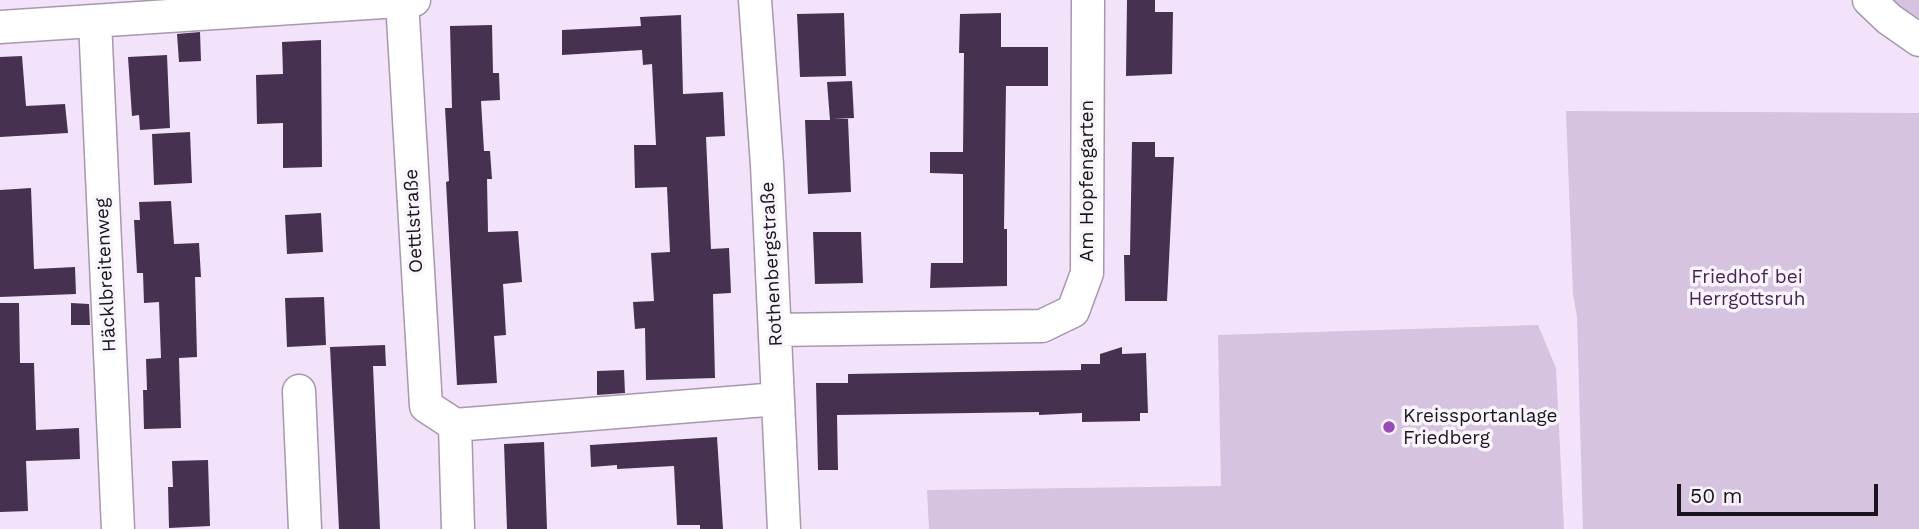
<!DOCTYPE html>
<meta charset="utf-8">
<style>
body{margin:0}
#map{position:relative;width:1919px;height:529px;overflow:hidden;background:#f2e3fa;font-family:"Work Sans",sans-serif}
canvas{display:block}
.scale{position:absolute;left:1677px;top:484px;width:201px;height:32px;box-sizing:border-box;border:4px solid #1a151c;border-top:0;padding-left:9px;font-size:21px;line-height:24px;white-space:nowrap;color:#1a151c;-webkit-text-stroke:5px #faf4fd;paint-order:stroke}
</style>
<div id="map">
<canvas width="1919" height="529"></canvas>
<div class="scale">50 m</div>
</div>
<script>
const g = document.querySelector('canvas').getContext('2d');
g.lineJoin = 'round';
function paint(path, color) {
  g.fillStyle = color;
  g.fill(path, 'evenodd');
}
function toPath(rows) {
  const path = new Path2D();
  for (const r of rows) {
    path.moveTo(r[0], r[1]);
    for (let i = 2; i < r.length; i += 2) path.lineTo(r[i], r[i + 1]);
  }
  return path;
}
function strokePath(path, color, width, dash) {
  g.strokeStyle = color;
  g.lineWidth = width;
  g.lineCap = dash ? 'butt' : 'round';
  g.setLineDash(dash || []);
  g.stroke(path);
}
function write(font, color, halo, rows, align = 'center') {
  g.font = font + ' "Work Sans",sans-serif';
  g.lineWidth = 7;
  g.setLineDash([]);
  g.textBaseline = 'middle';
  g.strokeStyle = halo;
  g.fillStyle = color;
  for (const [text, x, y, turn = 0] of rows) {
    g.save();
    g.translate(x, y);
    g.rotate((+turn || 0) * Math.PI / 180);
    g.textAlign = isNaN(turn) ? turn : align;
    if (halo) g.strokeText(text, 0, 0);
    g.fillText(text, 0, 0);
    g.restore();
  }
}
const green = toPath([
 [1885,0,1919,0,1919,27],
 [1566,111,1919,113,1919,529,1583,529,1577,317,1573,294],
 [1538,325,1556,368,1564,529,929,529,927,490,1221,486,1218,335]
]);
const building = toPath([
 [1127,0,1155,0,1155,12,1173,12,1172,74,1126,76],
 [844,13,846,76,800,77,797,14],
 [1001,13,1001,47,1048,47,1048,86,1006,86,1004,229,1007,229,1007,286,930,288,931,263,963,263,963,174,930,173,930,152,963,152,964,53,959,53,960,14],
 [681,15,683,94,723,92,725,136,706,137,711,249,729,248,731,293,713,294,715,378,646,380,645,328,635,329,633,302,654,301,651,253,670,252,667,187,635,188,634,145,656,145,652,64,643,65,642,50,562,55,562,30,641,26,640,17],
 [492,25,493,73,499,73,500,100,481,101,484,151,490,151,492,179,487,179,488,232,518,231,522,282,503,284,506,335,494,336,497,383,457,385,446,182,449,181,445,108,452,108,450,26],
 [200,32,201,61,179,62,177,34],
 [321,40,322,167,283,168,283,123,257,124,256,75,283,74,282,42],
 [167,55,170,128,140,130,139,115,132,116,128,57],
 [22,56,26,106,65,104,68,133,0,137,0,57],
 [852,81,854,118,833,119,848,119,851,192,808,194,805,120,830,120,827,82],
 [190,132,192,183,154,185,152,134],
 [1132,142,1155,142,1155,157,1174,157,1167,301,1125,301,1124,255,1130,255],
 [31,188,34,269,75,267,76,294,0,297,0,190],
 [171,201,174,244,199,243,201,277,195,277,197,357,179,358,181,428,144,429,143,390,147,390,146,359,161,358,159,302,144,303,143,273,137,273,134,220,140,220,139,202],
 [321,213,323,252,287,254,285,215],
 [813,232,861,232,863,283,815,284],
 [324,297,326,345,287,347,285,298],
 [0,303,19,303,20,363,34,363,36,430,79,428,80,459,26,461,28,511,0,512],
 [71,303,89,304,90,325,71,325],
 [385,345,386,366,373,366,380,529,339,529,330,347],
 [1122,347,1122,354,1146,353,1148,413,1140,413,1140,421,1082,422,1082,413,1039,415,1039,412,837,415,838,470,818,470,816,383,848,383,848,374,1081,370,1081,364,1100,364,1100,354],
 [624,370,625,393,597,395,597,371],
 [717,437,723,529,700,529,700,525,677,525,674,466,617,469,617,465,591,467,590,445],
 [544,442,547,529,507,529,504,444],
 [208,460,210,526,169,528,168,487,173,487,172,461]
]);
const minor = toPath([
 [755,0,767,165,784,529],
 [1869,0,1889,19,1919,40],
 [402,1,426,406,455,425,458,529],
 [95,21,118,529],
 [0,27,414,0],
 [775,330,1042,326,1073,311,1087,273,1088,0],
 [299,391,305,529],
 [455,425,778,399]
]);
const markers = [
 [1389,427,7,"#994aba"]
];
const streetNames = [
 ["Am Hopfengarten",1087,181,-90],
 ["Oettlstraße",414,221,-93],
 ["Rothenbergstraße",772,264,-93],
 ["Häcklbreitenweg",106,275,-93]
];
const parkNames = [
 ["Friedhof bei",1747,277],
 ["Herrgottsruh",1747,299]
];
const poiNames = [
 ["Kreissportanlage",1403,416],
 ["Friedberg",1403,438]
];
paint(green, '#d6c3df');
paint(building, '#463250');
strokePath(minor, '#a698ad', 35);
strokePath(minor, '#fff', 32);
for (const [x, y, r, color] of markers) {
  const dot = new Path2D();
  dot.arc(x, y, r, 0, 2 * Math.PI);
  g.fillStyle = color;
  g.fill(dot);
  strokePath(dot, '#faf4fd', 2.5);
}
write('19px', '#1a151c', '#faf4fd', streetNames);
write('19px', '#442452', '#faf4fd', parkNames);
write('19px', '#1a151c', '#faf4fd', poiNames, 'left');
</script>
